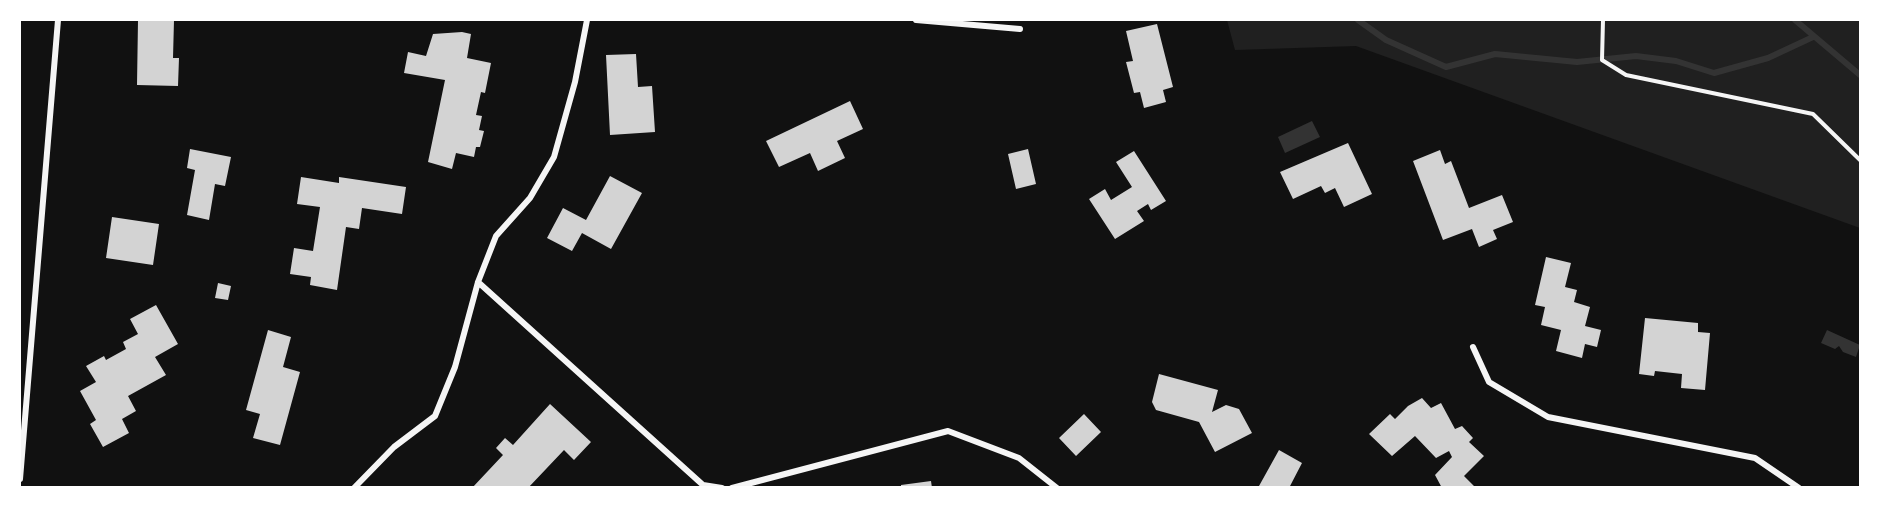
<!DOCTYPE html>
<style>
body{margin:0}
#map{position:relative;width:1880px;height:507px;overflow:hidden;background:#111;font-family:Lato,sans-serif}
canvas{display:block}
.frame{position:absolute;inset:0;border:21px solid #fff;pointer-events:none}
</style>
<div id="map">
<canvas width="1880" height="507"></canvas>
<div class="frame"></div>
</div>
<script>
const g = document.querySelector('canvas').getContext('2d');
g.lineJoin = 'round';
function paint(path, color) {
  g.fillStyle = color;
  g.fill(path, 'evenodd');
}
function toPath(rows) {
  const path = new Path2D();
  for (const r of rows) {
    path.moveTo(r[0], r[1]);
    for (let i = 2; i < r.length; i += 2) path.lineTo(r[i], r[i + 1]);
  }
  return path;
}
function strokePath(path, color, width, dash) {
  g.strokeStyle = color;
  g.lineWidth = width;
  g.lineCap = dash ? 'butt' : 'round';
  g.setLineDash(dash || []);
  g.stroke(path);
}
const green = toPath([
 [1227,20,1860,20,1860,228,1356,46,1235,50]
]);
const water = toPath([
 [1312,121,1320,137,1285,153,1278,137],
 [1827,330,1860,345,1856,357,1843,352,1839,346,1835,349,1821,343]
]);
const stream = toPath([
 [1358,20,1386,40,1446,67,1495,54,1577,62,1636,56,1676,61,1714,73,1768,58,1813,37],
 [1795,20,1860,75]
]);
const building = toPath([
 [138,20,174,20,173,58,179,58,178,86,137,85],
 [1157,24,1173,87,1163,90,1166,102,1144,108,1140,92,1134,93,1126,62,1133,61,1126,31],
 [462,32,471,34,467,58,491,63,485,93,481,92,476,115,482,116,479,130,484,131,480,147,476,147,474,157,456,153,452,169,428,162,445,80,404,73,408,52,426,56,433,34],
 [636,54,638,87,652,86,655,132,610,135,606,55],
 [850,101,863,129,837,141,845,158,818,171,810,153,779,167,766,141],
 [1348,143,1372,194,1344,207,1335,188,1325,193,1321,186,1293,199,1280,172],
 [190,149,231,157,225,186,215,184,209,220,187,215,195,170,187,168],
 [1028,149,1036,184,1016,189,1008,154],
 [1440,150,1445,164,1451,161,1469,208,1502,195,1513,222,1493,230,1497,239,1479,247,1472,229,1443,240,1413,161],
 [1134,151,1166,201,1151,210,1148,204,1137,211,1144,221,1115,239,1089,199,1105,189,1111,200,1132,187,1116,162],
 [610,176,642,193,611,249,582,233,572,251,547,238,563,208,586,220],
 [301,177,339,183,339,177,406,187,402,214,362,208,359,229,346,227,337,290,310,285,311,277,290,274,294,248,313,251,320,207,297,204],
 [112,217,159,224,153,265,106,258],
 [1546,257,1571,263,1565,287,1577,290,1574,302,1590,307,1585,326,1601,330,1597,347,1585,344,1582,358,1556,351,1561,330,1541,325,1545,307,1535,305],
 [218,283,231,286,228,300,215,298],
 [156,305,178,344,155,357,166,375,128,396,136,411,122,419,129,433,103,447,90,424,96,420,80,391,96,382,86,366,104,356,106,360,126,349,123,342,138,334,130,319],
 [1645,318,1698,323,1698,332,1710,333,1705,390,1681,388,1682,374,1655,371,1654,376,1639,374],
 [268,330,291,337,283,367,300,372,280,445,253,438,260,414,246,410],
 [1159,374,1218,390,1212,412,1226,405,1239,409,1252,433,1215,452,1199,422,1156,410,1152,402],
 [1422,398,1431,408,1441,403,1455,429,1462,426,1473,438,1469,442,1484,456,1464,476,1476,488,1442,488,1435,475,1452,457,1449,451,1436,458,1415,436,1392,456,1369,434,1390,414,1395,419,1408,406],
 [550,404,591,442,574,460,564,450,528,488,472,488,503,455,496,448,505,438,513,445],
 [1084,414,1101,432,1076,456,1059,438],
 [1279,450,1302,463,1289,488,1262,488,1259,486],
 [931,481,932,488,901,488,901,485]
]);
const path = toPath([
 [1603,20,1602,60,1626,75,1813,114,1860,160]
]);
const minor = toPath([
 [916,20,1020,29],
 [478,282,703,485,722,488],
 [1473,347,1489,382,1548,417,1755,458,1799,488],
 [20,479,58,20],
 [354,488,394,447,435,416,455,367,478,282,496,236,530,198,554,157,575,82,587,20],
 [732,488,948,431,1019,458,1057,488]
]);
paint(green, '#202020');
paint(water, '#333');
strokePath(stream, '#333', 6);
paint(building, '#d3d3d3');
strokePath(path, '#f5f5f5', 4);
strokePath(minor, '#f5f5f5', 6);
</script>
